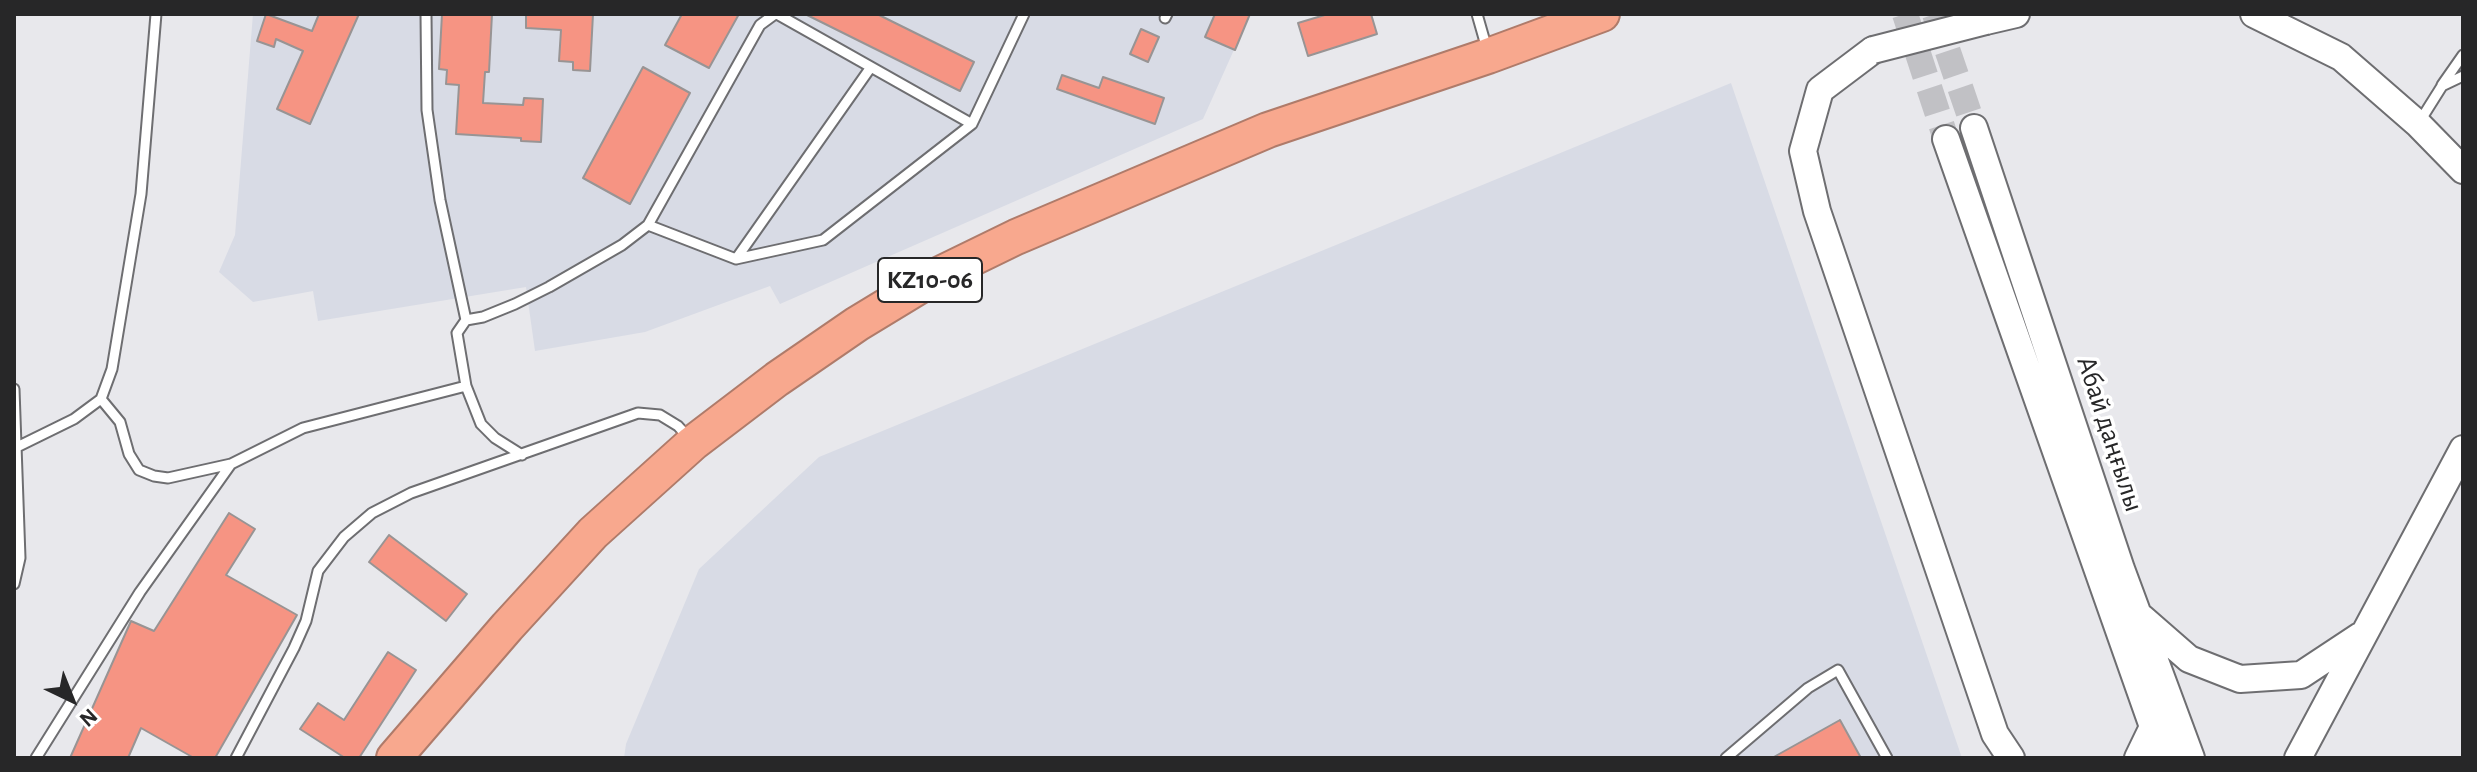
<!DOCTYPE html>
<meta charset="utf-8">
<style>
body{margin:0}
#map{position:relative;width:2477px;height:772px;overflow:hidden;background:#e8e8ec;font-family:"Alegreya Sans",sans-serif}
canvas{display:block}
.frame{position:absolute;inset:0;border:16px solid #272728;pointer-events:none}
.north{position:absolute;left:32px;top:660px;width:80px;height:80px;-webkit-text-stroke:6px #fff;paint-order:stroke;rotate:137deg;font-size:22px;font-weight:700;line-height:32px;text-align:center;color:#272728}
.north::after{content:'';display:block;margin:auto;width:28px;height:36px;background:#272728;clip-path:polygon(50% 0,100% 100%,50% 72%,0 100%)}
</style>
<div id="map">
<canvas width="2477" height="772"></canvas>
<div class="frame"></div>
<div class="north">N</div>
</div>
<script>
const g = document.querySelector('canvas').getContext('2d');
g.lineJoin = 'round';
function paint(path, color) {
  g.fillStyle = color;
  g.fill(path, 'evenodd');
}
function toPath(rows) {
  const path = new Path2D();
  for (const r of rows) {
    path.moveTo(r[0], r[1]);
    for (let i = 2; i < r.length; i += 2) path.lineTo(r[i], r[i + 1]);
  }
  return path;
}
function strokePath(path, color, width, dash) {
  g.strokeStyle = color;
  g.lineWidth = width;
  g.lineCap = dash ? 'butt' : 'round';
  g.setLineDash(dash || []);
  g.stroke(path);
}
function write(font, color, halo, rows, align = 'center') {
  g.font = font + ' "Alegreya Sans",sans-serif';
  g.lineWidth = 7;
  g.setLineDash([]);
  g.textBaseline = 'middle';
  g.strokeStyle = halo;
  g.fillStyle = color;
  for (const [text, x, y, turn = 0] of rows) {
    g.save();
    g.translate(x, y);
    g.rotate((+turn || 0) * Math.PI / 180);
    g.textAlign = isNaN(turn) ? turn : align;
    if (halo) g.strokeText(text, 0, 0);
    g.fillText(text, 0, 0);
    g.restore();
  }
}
const built = toPath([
 [253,14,1250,14,1203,119,780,304,770,286,645,332,535,351,526,287,318,321,313,291,253,302,219,272,235,235],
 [1731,83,1962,758,624,758,626,744,699,569,819,457]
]);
const building = toPath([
 [266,14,312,31,319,14,359,14,310,124,277,109,303,51,276,39,274,47,257,41,266,14],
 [442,14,492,14,489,72,485,72,483,103,523,105,524,98,543,99,541,142,521,141,521,138,456,134,459,85,446,84,447,70,439,69,442,14],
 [526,14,593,14,590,71,573,70,573,62,559,61,561,30,526,28,526,14],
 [682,14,739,14,709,68,665,45,682,14],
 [805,14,877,14,974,62,960,91,805,14],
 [1215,14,1250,14,1235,50,1205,37,1215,14],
 [1328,14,1371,14,1377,34,1308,56,1298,23,1328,14],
 [1141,29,1159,37,1148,62,1130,54,1141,29],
 [643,67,690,93,630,204,583,178,643,67],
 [1062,75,1099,88,1103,77,1164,98,1155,124,1057,89,1062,75],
 [229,513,255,529,226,575,297,615,215,758,194,758,141,728,128,758,70,758,131,621,154,631,229,513],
 [389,535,467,594,446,621,369,562,389,535],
 [388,652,416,670,359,758,345,758,300,729,318,703,344,720,388,652],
 [1840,720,1861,758,1772,758,1840,720]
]);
const secondaryTunnel = toPath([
 [1905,14,1946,139],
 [1935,14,1974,128]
]);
const lane = toPath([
 [426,14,427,110,440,200,466,320],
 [777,14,972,124],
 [1477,14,1487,49],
 [1165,18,1167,14],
 [2442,85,2463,55],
 [2420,121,2442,86,2463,76],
 [648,225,736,259,823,240,972,124,1024,14],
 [736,259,871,67],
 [14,389,20,558,14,584],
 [101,399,120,422,129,454,139,470,154,476,168,478,231,464,303,428,466,386],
 [17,447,74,419,101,399,112,369,141,194,156,14],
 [522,455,495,438,481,424,466,386,457,333,466,320,483,317,515,304,549,287,622,245,648,225,760,25,775,14],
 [36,758,140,592,231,464],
 [236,758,294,648,306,621,318,571,344,537,372,513,411,493,638,413,660,415,678,426,688,437],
 [1726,758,1808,688,1838,670,1887,758]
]);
const secondary = toPath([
 [2254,14,2341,57,2418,124,2463,170],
 [1986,21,2016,14],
 [1873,50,1820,90,1803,151,1817,211,1995,734,2011,758],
 [1974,128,2121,569,2191,758],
 [1946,139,2164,758],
 [2142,618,2189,659,2240,679,2301,675,2360,636],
 [2138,758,2153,727],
 [2298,758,2463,449]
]);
const highway = toPath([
 [394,758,507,627,593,533,693,443,777,379,857,324,936,276,1016,237,1268,130,1488,56,1602,14]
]);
const secondaryBridge = toPath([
 [1873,50,1986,21]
]);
const shields = [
 [930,280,104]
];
const shieldNames = [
 ["KZ10-06",930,280]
];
const streetNames = [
 ["Абай даңғылы",2110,434,72]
];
paint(built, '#d8dbe5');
paint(building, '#f69483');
strokePath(building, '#989494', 2);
strokePath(secondaryTunnel, '#c1c1c5', 26, [26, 13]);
strokePath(lane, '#6e6e71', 13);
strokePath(secondary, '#6e6e71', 30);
strokePath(highway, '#af7b6a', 38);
strokePath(lane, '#fff', 9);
strokePath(secondary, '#fff', 26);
strokePath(highway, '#f8a88e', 34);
strokePath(secondaryBridge, '#6e6e71', 30, []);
strokePath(secondaryBridge, '#fff', 26);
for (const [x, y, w] of shields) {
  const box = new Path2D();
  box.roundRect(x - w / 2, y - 22, w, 44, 6);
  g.fillStyle = '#fff';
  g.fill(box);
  strokePath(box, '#272728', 2);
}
write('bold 26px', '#272728', null, shieldNames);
write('28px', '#272728', '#fff', streetNames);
</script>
